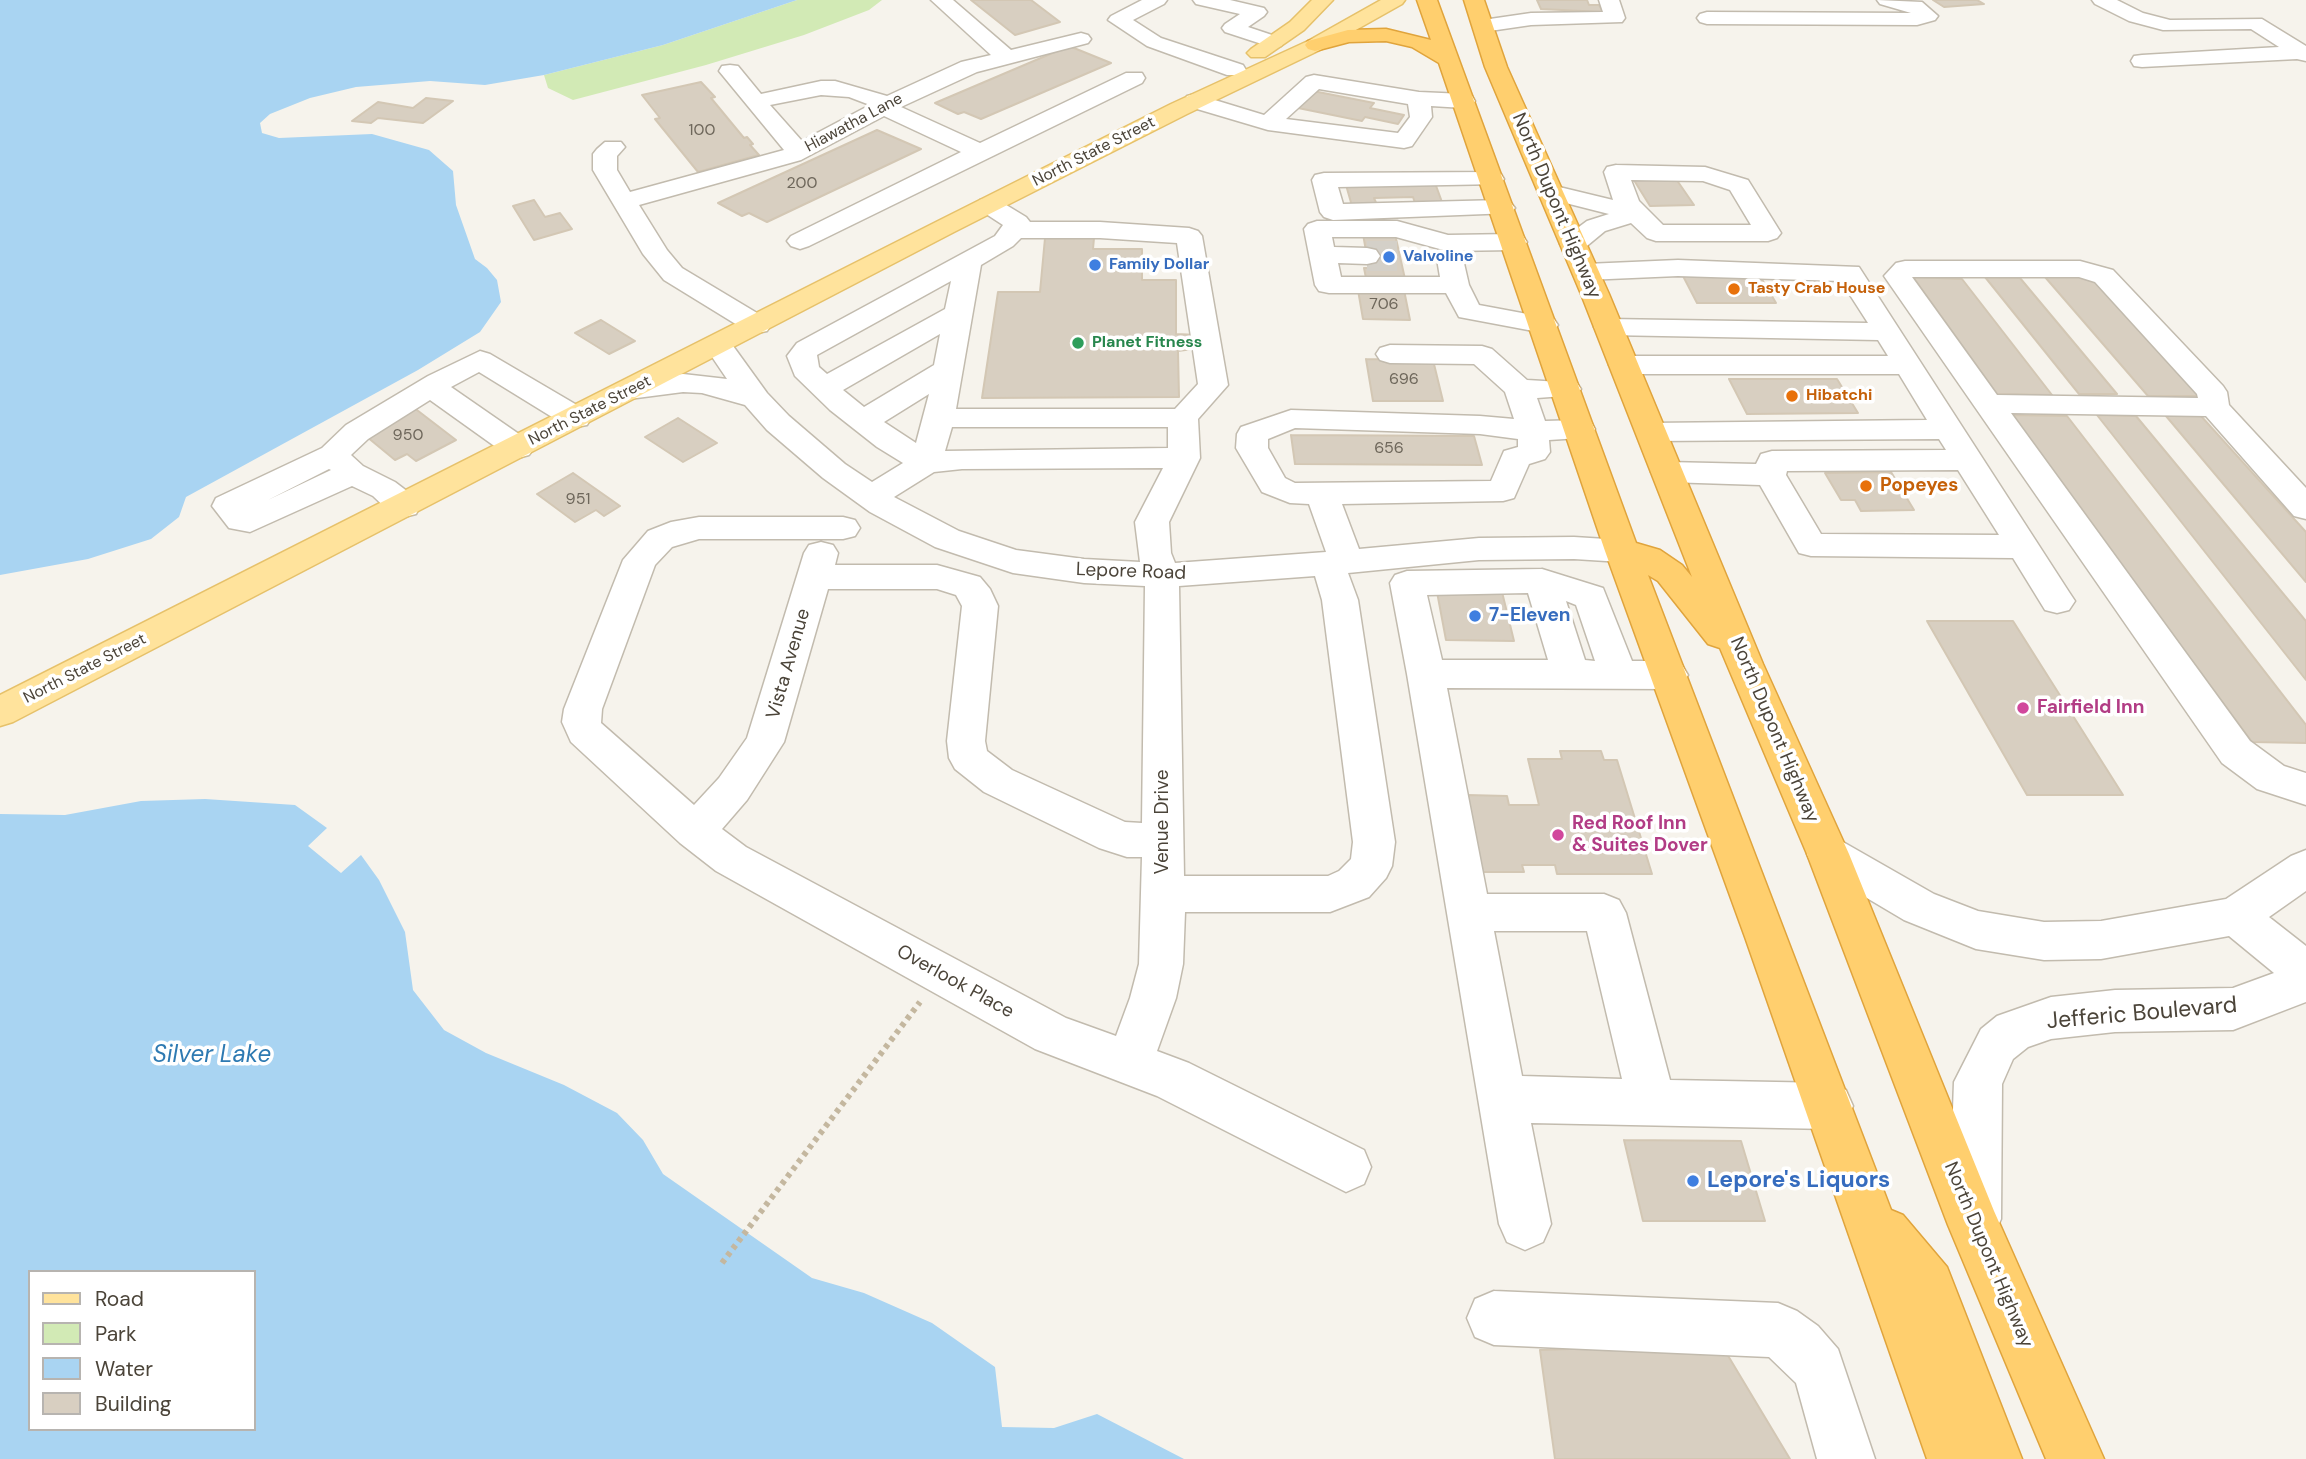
<!DOCTYPE html>
<style>
body{margin:0}
#map{position:relative;width:2306px;height:1459px;overflow:hidden;background:#f6f3ec;font-family:"DM Sans",sans-serif}
canvas{display:block}
.legend{position:absolute;left:28px;top:1270px;width:228px;height:161px;box-sizing:border-box;background:#fff;border:2px solid #b7b4b0;margin:0;padding:9px 12px;list-style:none;font-size:21px;color:#4b4439}
.legend li{display:flex;align-items:center;gap:14px;height:35px}
.legend b{width:35px;border:2px solid #b7b4b0}
</style>
<div id="map">
<canvas width="2306" height="1459"></canvas>
<ul class="legend">
<li><b style="height:9px;background:#ffe39c"></b>Road</li>
<li><b style="height:19px;background:#d2eab5"></b>Park</li>
<li><b style="height:19px;background:#a9d4f2"></b>Water</li>
<li><b style="height:19px;background:#d8cfc1"></b>Building</li>
</ul>
</div>
<script>
const g = document.querySelector('canvas').getContext('2d');
g.lineJoin = 'round';
function paint(path, color) {
  g.fillStyle = color;
  g.fill(path, 'evenodd');
}
function toPath(rows) {
  const path = new Path2D();
  for (const r of rows) {
    path.moveTo(r[0], r[1]);
    for (let i = 2; i < r.length; i += 2) path.lineTo(r[i], r[i + 1]);
  }
  return path;
}
function strokePath(path, color, width, dash) {
  g.strokeStyle = color;
  g.lineWidth = width;
  g.lineCap = dash ? 'butt' : 'round';
  g.setLineDash(dash || []);
  g.stroke(path);
}
function write(font, color, halo, rows, align = 'center') {
  g.font = font + ' "DM Sans",sans-serif';
  g.lineWidth = 7;
  g.setLineDash([]);
  g.textBaseline = 'middle';
  g.strokeStyle = halo;
  g.fillStyle = color;
  for (const [text, x, y, turn = 0] of rows) {
    g.save();
    g.translate(x, y);
    g.rotate((+turn || 0) * Math.PI / 180);
    g.textAlign = isNaN(turn) ? turn : align;
    if (halo) g.strokeText(text, 0, 0);
    g.fillText(text, 0, 0);
    g.restore();
  }
}
const green = toPath([
 [797,0,882,0,869,10,804,35,706,65,573,100,548,88,544,75,663,45]
]);
const water = toPath([
 [0,0,797,0,663,45,544,75,485,85,430,81,356,87,310,98,270,114,260,123,262,133,279,138,372,134,429,150,453,171,456,205,475,259,487,268,497,280,501,302,480,332,418,370,186,497,179,517,151,539,88,559,0,575],
 [205,799,295,805,327,828,308,846,341,873,361,855,379,880,405,932,413,990,444,1030,486,1053,564,1085,617,1113,643,1140,663,1174,812,1278,864,1293,932,1323,995,1367,1002,1427,1054,1428,1097,1414,1184,1459,0,1459,0,814,65,815,141,801],
 [30,1272,254,1272,254,1429,30,1429]
]);
const building = toPath([
 [971,0,1031,0,1060,22,1015,35,971,0],
 [1537,0,1587,0,1589,5,1599,5,1603,12,1541,9,1537,0],
 [1933,0,1977,0,1984,4,1944,7,1933,0],
 [1069,46,1111,63,981,119,964,112,958,114,935,103,1069,46],
 [701,82,715,97,711,98,744,138,747,137,753,144,750,145,759,155,698,172,655,119,660,118,642,95,701,82],
 [1313,91,1374,103,1370,108,1404,115,1398,124,1365,117,1362,121,1298,108,1313,91],
 [426,98,453,101,423,123,378,118,371,123,352,121,378,102,413,108,426,98],
 [877,130,921,149,767,222,749,213,742,216,718,203,877,130],
 [1674,176,1694,205,1650,206,1632,177,1674,176],
 [1435,183,1442,202,1415,203,1413,197,1374,198,1377,205,1352,206,1346,185,1435,183],
 [534,200,545,217,560,213,572,229,534,240,513,206,534,200],
 [1363,234,1395,234,1405,279,1366,278,1364,268,1369,268,1363,234],
 [1045,238,1094,238,1093,249,1142,249,1142,280,1176,280,1176,334,1199,335,1200,348,1178,351,1179,397,982,398,998,292,1040,292,1045,238],
 [1683,276,1760,276,1776,303,1697,303,1683,276],
 [1913,277,1962,279,2052,395,1997,394,1913,277],
 [1985,277,2020,278,2117,394,2079,394,1985,277],
 [2045,277,2095,277,2201,396,2148,396,2045,277],
 [1358,290,1404,290,1410,320,1363,319,1358,290],
 [601,320,635,341,609,354,575,333,601,320],
 [1366,359,1433,360,1443,401,1373,401,1366,359],
 [1729,379,1837,379,1858,413,1747,414,1729,379],
 [413,407,456,440,416,461,407,454,395,460,361,432,413,407],
 [2010,415,2067,416,2306,725,2306,743,2252,742,2010,415],
 [2097,415,2136,416,2306,621,2306,680,2097,415],
 [2166,416,2201,416,2306,532,2306,582,2166,416],
 [678,418,717,443,683,462,645,437,678,418],
 [1291,435,1474,436,1482,465,1295,464,1291,435],
 [1891,472,1914,510,1861,511,1855,500,1841,500,1825,473,1891,472],
 [573,473,620,506,604,516,596,510,575,522,537,494,573,473],
 [1437,592,1502,592,1514,641,1446,640,1437,592],
 [1927,621,2013,621,2123,795,2027,795,1927,621],
 [1560,751,1601,751,1604,760,1617,760,1652,874,1557,874,1555,865,1522,865,1524,872,1482,872,1467,795,1507,796,1509,805,1539,805,1528,759,1562,759,1560,751],
 [1624,1140,1741,1141,1765,1221,1643,1221,1624,1140],
 [1721,1344,1790,1459,1555,1459,1540,1350,1721,1344]
]);
const minorTunnel = toPath([
 [1367,256,1399,256]
]);
const path = toPath([
 [722,1263,920,1002]
]);
const minor = toPath([
 [931,0,953,0,1011,50,1081,33,1088,35,1091,39,1088,43,977,72,901,107,980,143,1126,73,1142,73,1145,78,1142,83,809,246,800,249,791,246,787,241,791,236,961,152,884,116,801,160,639,205,667,250,682,268,767,319,771,325,767,331,757,333,747,331,664,280,643,254,593,170,593,154,597,149,605,142,621,142,625,147,617,156,617,170,630,192,784,150,719,71,722,66,730,65,738,66,761,94,821,81,835,81,887,96,961,62,991,55,931,0],
 [821,95,849,97,870,105,802,141,770,105,821,95],
 [1142,0,1167,0,1164,4,1133,20,1161,38,1243,65,1246,70,1243,75,1227,75,1147,46,1108,20,1111,16,1142,0],
 [1193,0,1230,0,1264,8,1267,12,1264,16,1248,27,1281,38,1284,42,1281,46,1274,48,1225,32,1222,28,1225,24,1240,14,1196,4,1193,0],
 [1599,0,1619,0,1625,18,1622,22,1531,25,1483,32,1476,30,1473,26,1476,22,1483,20,1531,13,1603,12,1599,0],
 [1877,0,1922,2,1938,16,1935,20,1917,25,1707,24,1700,22,1697,18,1700,14,1707,12,1911,13,1880,4,1877,0],
 [2092,0,2117,0,2143,13,2170,20,2262,19,2306,46,2306,61,2297,59,2142,67,2134,66,2131,61,2134,56,2142,55,2279,47,2251,29,2163,30,2129,21,2095,4,2092,0],
 [1314,75,1419,92,1464,94,1472,96,1475,101,1472,106,1464,108,1431,106,1432,117,1412,146,1404,148,1268,130,1187,106,1184,101,1187,96,1195,94,1264,115,1306,77,1314,75],
 [1319,89,1408,104,1410,117,1398,133,1286,119,1319,89],
 [1616,165,1705,167,1748,180,1781,233,1777,238,1768,241,1656,241,1647,238,1631,223,1605,231,1582,250,1573,252,1564,250,1560,244,1564,238,1587,221,1609,214,1542,197,1539,192,1542,187,1551,185,1613,200,1604,172,1607,167,1616,165],
 [1631,180,1703,181,1730,190,1751,225,1663,225,1639,201,1631,180],
 [1492,172,1501,174,1504,179,1501,184,1338,187,1343,204,1502,200,1511,203,1515,208,1511,213,1333,220,1324,217,1320,212,1312,180,1315,175,1324,173,1492,172],
 [989,198,998,200,1026,217,1030,222,1100,222,1189,228,1198,231,1202,236,1228,385,1198,419,1200,458,1169,522,1171,553,1175,563,1326,552,1309,504,1290,503,1262,492,1236,448,1237,434,1241,427,1291,410,1480,416,1514,419,1505,392,1474,364,1390,363,1380,360,1376,354,1380,348,1390,345,1482,346,1492,349,1527,380,1577,383,1581,389,1577,395,1537,398,1545,421,1580,420,1591,422,1595,429,1591,436,1580,438,1549,440,1550,452,1545,459,1529,464,1514,498,1503,501,1342,504,1359,549,1479,538,1574,537,1622,540,1634,543,1639,551,1634,559,1622,562,1574,559,1479,560,1348,573,1358,600,1395,842,1392,866,1386,878,1369,897,1330,912,1185,912,1183,964,1176,998,1157,1051,1189,1063,1364,1150,1371,1167,1364,1184,1346,1192,1157,1096,1035,1049,716,871,680,843,571,742,562,722,564,709,623,560,648,531,671,522,699,517,843,517,855,520,860,528,855,536,843,539,699,539,672,547,655,565,602,709,601,723,694,805,719,778,747,738,804,553,809,545,821,542,833,545,838,553,835,565,937,565,980,577,990,589,998,606,985,741,987,751,1012,770,1125,822,1142,823,1145,586,1084,583,1013,573,935,547,870,512,823,478,767,430,745,405,702,393,683,392,629,399,618,396,614,390,618,384,629,381,683,374,727,379,704,345,708,339,718,336,728,339,767,393,789,416,845,464,872,482,903,463,877,447,830,410,795,376,787,356,797,343,995,236,1003,225,980,210,977,205,980,200,989,198],
 [1021,238,1100,238,1177,243,1198,384,1175,409,956,409,981,265,1013,246,1021,238],
 [951,281,945,309,827,374,819,367,817,355,951,281],
 [940,334,934,365,864,407,843,390,940,334],
 [929,394,916,443,884,422,929,394],
 [952,427,1168,427,1168,448,945,451,952,427],
 [1295,428,1480,434,1518,439,1518,447,1504,451,1491,481,1295,483,1285,478,1268,448,1268,439,1295,428],
 [1163,468,1135,522,1140,562,1084,559,1016,550,959,531,894,497,934,472,962,469,1163,468],
 [1315,576,1322,600,1353,842,1351,859,1339,871,1328,876,1184,876,1179,586,1315,576],
 [828,589,937,589,956,595,962,606,947,741,949,758,955,769,984,792,1099,848,1127,857,1142,857,1139,964,1130,998,1116,1036,1066,1018,746,847,722,829,747,800,784,742,828,589],
 [1317,221,1397,221,1448,235,1514,234,1523,236,1527,242,1523,248,1514,250,1447,251,1396,237,1332,237,1334,247,1367,248,1376,250,1380,256,1376,262,1367,264,1338,263,1341,277,1440,277,1437,259,1441,253,1450,251,1459,253,1463,259,1469,285,1479,305,1554,319,1558,325,1554,331,1544,333,1459,317,1446,293,1329,293,1319,291,1315,285,1304,229,1308,224,1317,221],
 [1678,260,1859,267,2069,592,2075,601,2069,610,2057,613,2045,610,2013,558,1811,556,1799,553,1760,485,1667,482,1656,479,1651,472,1656,465,1667,462,1756,464,1761,454,1772,451,1946,450,1939,439,1651,441,1640,439,1636,432,1640,425,1651,423,1927,420,1899,374,1624,374,1614,371,1609,365,1614,359,1624,356,1888,356,1878,340,1608,335,1598,333,1594,327,1598,321,1608,319,1868,323,1841,281,1678,276,1586,280,1577,278,1573,272,1577,266,1586,264,1678,260],
 [1958,470,1999,535,1821,534,1786,475,1787,471,1958,470],
 [1905,261,2080,261,2113,270,2223,386,2227,392,2229,405,2306,488,2306,519,2294,516,2206,416,2011,413,2250,741,2284,766,2306,773,2306,805,2257,789,2222,763,1884,276,1896,263,1905,261],
 [1912,277,2079,277,2095,282,2197,394,2198,398,1997,395,1912,277],
 [480,351,490,354,587,411,591,418,587,425,576,427,565,425,479,372,451,387,529,441,534,448,529,455,518,458,507,455,430,400,368,439,351,455,363,466,395,482,416,498,420,506,416,514,404,517,392,514,373,496,352,486,250,532,229,528,212,506,216,498,322,448,346,425,428,376,480,351],
 [329,469,331,470,268,500,329,469],
 [1542,569,1603,588,1632,661,1669,661,1682,665,1688,675,1682,685,1669,689,1447,688,1487,894,1604,894,1619,900,1626,913,1670,1080,1829,1083,1846,1090,1853,1106,1846,1122,1829,1129,1531,1123,1551,1224,1543,1242,1525,1250,1507,1242,1499,1224,1407,674,1390,583,1395,575,1407,571,1542,569],
 [1528,593,1548,660,1442,660,1427,595,1528,593],
 [1566,601,1576,605,1595,661,1585,660,1566,601],
 [1494,931,1587,931,1622,1079,1522,1076,1494,931],
 [1828,837,1843,842,1934,894,1978,911,2044,922,2101,921,2226,899,2291,856,2306,850,2306,891,2269,917,2306,946,2306,1002,2233,1030,2115,1032,2051,1039,2028,1047,2013,1059,2002,1084,2001,1219,1993,1237,1975,1245,1957,1237,1949,1219,1954,1082,1981,1029,1997,1016,2051,997,2115,990,2233,988,2274,973,2229,936,2101,959,2044,960,1976,949,1904,920,1813,866,1807,854,1813,842,1828,837],
 [1494,1291,1778,1303,1797,1311,1818,1326,1838,1349,1875,1459,1817,1459,1796,1383,1769,1357,1494,1345,1475,1337,1467,1318,1475,1299,1494,1291]
]);
const major = toPath([
 [1312,0,1333,0,1304,30,1265,57,1251,57,1247,53,1251,49,1290,22,1312,0],
 [1381,0,1405,0,1402,4,1322,49,1187,114,954,232,13,722,0,726,0,695,936,222,1171,104,1308,41,1381,0]
]);
const highway = toPath([
 [1417,0,1437,0,1636,543,1660,550,1682,565,1692,577,1581,294,1485,67,1464,0,1484,0,1507,67,1609,294,1763,664,1849,854,1994,1211,2104,1459,2046,1459,1948,1225,1807,854,1720,648,1708,644,1658,581,1648,575,1891,1210,1903,1215,1947,1267,2022,1459,1927,1459,1745,937,1605,551,1439,63,1412,47,1386,41,1349,42,1315,51,1308,49,1305,45,1308,41,1348,30,1386,29,1431,40,1417,0]
]);
const markers = [
 [1389,257,7,"#3f7fe0"],
 [1095,265,7,"#3f7fe0"],
 [1734,289,7,"#e8710a"],
 [1078,343,7,"#2e9e5b"],
 [1792,396,7,"#e8710a"],
 [1866,486,7,"#e8710a"],
 [1475,616,7,"#3f7fe0"],
 [2023,708,7,"#d1479c"],
 [1558,835,7,"#d1479c"],
 [1693,1181,7,"#3f7fe0"]
];
const farStreetnames = [
 ["Hiawatha Lane",854,123,-28],
 ["North State Street",1094,152,-27],
 ["North State Street",590,411,-27],
 ["North State Street",85,669,-27]
];
const numberNames = [
 ["100",702,131],
 ["200",802,184],
 ["706",1384,305],
 ["696",1404,380],
 ["950",408,436],
 ["656",1389,449],
 ["951",578,500]
];
const farShopnames = [
 ["Valvoline",1403,257],
 ["Family Dollar",1109,265]
];
const farFoodnames = [
 ["Tasty Crab House",1748,289],
 ["Hibatchi",1806,396]
];
const farLeisurenames = [
 ["Planet Fitness",1092,343]
];
const streetNames = [
 ["North Dupont Highway",1556,206,67],
 ["Lepore Road",1131,572,2],
 ["Vista Avenue",789,664,-74],
 ["North Dupont Highway",1774,730,67],
 ["Venue Drive",1163,822,-90],
 ["Overlook Place",955,982,29],
 ["North Dupont Highway",1988,1255,67]
];
const foodNames = [
 ["Popeyes",1880,486]
];
const shopNames = [
 ["7-Eleven",1489,616]
];
const hotelNames = [
 ["Fairfield Inn",2037,708],
 ["Red Roof Inn",1572,824],
 ["& Suites Dover",1572,846]
];
const nearStreetnames = [
 ["Jefferic Boulevard",2142,1014,-5]
];
const nearShopnames = [
 ["Lepore's Liquors",1707,1181]
];
const nearWaternames = [
 ["Silver Lake",212,1056]
];
paint(green, '#d2eab5');
paint(water, '#a9d4f2');
paint(building, '#d8cfc1');
strokePath(building, '#d3c7b4', 2);
strokePath(minorTunnel, '#d4d0c8', 30, [30, 15]);
strokePath(minor, '#c2bbae', 3);
strokePath(major, '#e6c16a', 3);
strokePath(highway, '#e0a43c', 3);
strokePath(path, '#c4b79f', 6, [4.5, 4.5]);
paint(minor, '#fff');
paint(major, '#ffe39c');
paint(highway, '#ffcf6e');
for (const [x, y, r, color] of markers) {
  const dot = new Path2D();
  dot.arc(x, y, r, 0, 2 * Math.PI);
  g.fillStyle = color;
  g.fill(dot);
  strokePath(dot, '#fff', 2.5);
}
write('16px', '#4b4439', '#fff', farStreetnames);
write('16px', '#6e675b', null, numberNames);
write('bold 16px', '#366cbe', '#fff', farShopnames, 'left');
write('bold 16px', '#c56008', '#fff', farFoodnames, 'left');
write('bold 16px', '#27864d', '#fff', farLeisurenames, 'left');
write('19px', '#4b4439', '#fff', streetNames);
write('bold 19px', '#c56008', '#fff', foodNames, 'left');
write('bold 19px', '#366cbe', '#fff', shopNames, 'left');
write('bold 19px', '#b23c85', '#fff', hotelNames, 'left');
write('23px', '#4b4439', '#fff', nearStreetnames);
write('bold 23px', '#366cbe', '#fff', nearShopnames, 'left');
write('italic 24px', '#2e7ab2', '#fff', nearWaternames);
</script>
